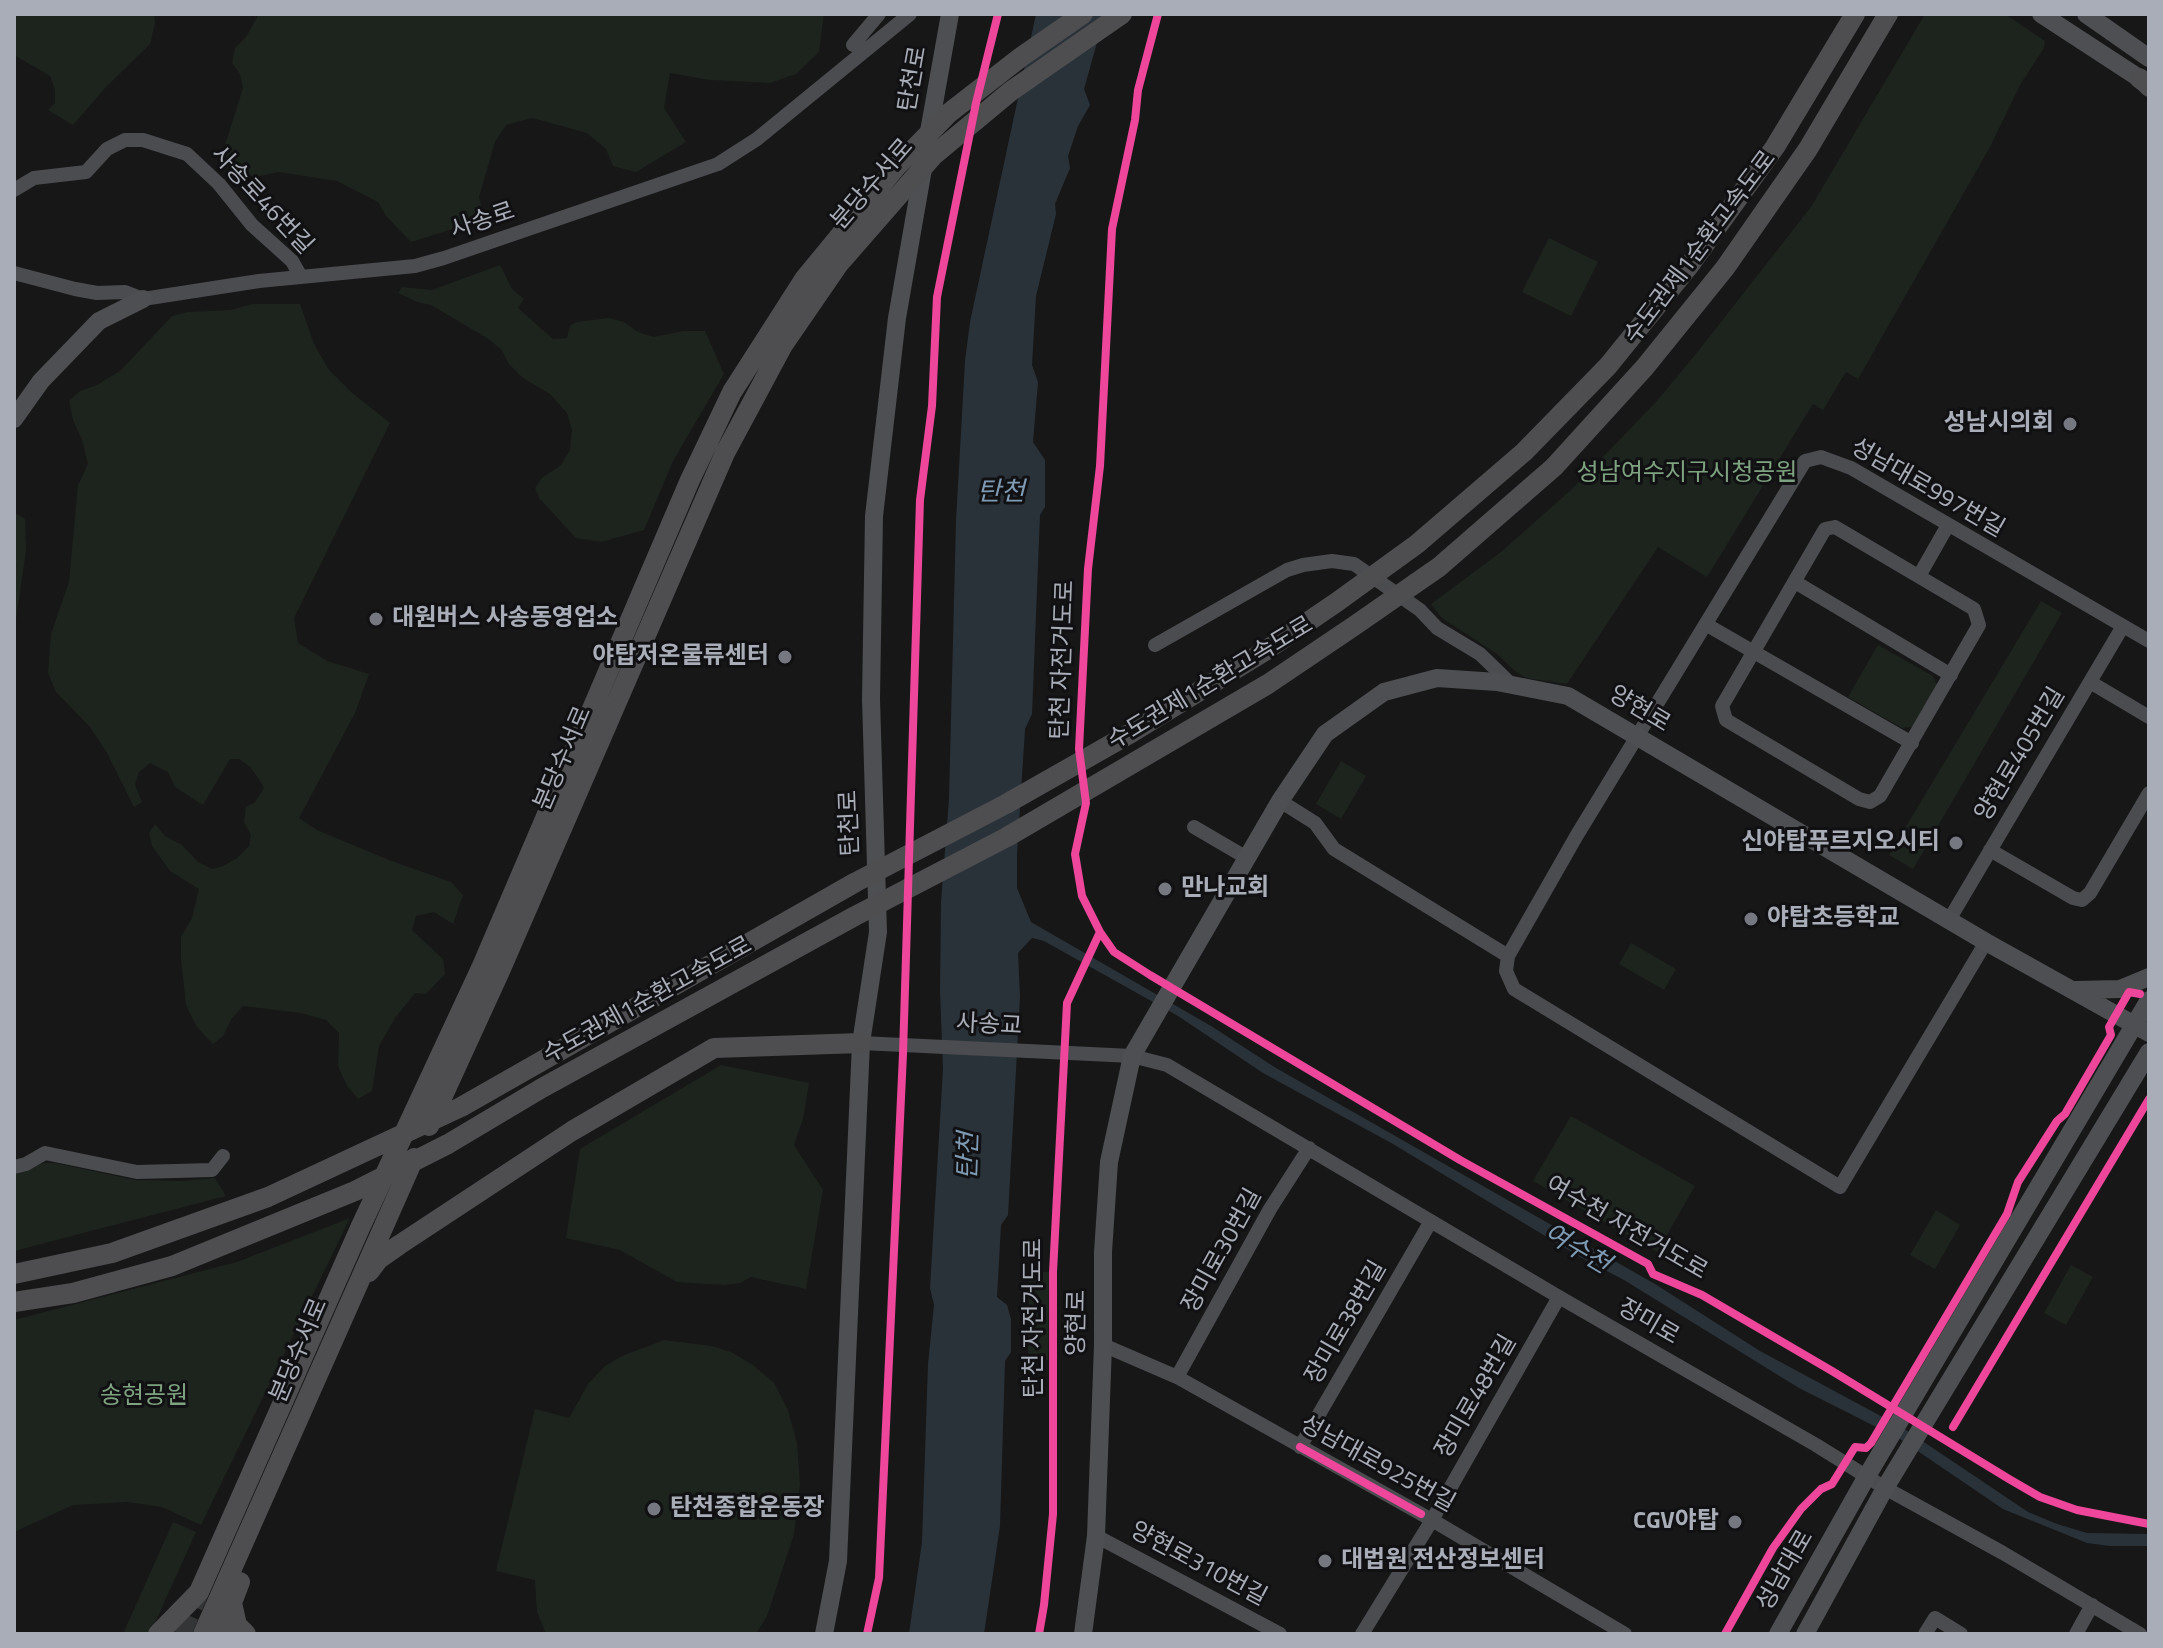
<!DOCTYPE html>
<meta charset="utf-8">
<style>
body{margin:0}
#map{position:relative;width:2163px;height:1648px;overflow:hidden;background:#171717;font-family:"Titillium Web",sans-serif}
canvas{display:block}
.frame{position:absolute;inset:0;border:16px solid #a8adb8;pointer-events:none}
</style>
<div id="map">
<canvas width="2163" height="1648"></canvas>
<div class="frame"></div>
</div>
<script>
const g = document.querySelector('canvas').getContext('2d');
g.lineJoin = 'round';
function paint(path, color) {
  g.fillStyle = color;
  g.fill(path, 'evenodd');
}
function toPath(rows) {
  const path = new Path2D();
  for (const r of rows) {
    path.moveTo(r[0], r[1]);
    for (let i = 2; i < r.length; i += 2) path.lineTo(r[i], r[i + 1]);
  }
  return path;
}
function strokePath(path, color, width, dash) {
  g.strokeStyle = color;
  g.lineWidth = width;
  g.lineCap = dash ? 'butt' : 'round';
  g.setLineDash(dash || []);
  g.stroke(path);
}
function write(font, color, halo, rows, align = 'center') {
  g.font = font + ' "Titillium Web","Noto Sans KR",sans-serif';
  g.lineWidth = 6;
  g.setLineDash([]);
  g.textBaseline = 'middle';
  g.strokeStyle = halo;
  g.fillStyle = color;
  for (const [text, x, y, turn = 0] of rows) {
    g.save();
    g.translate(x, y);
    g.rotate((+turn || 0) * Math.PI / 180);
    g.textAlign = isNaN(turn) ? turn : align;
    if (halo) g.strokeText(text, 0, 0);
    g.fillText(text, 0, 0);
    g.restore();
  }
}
const green = toPath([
 [14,14,154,14,155,23,150,44,106,87,73,125,48,110,55,103,55,90,50,76,14,55],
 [259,14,824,14,819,52,796,74,770,83,710,80,670,73,664,108,686,142,636,172,613,166,606,149,587,133,532,118,506,125,495,142,479,197,485,219,411,242,386,216,378,202,337,181,278,172,255,177,233,172,221,158,243,88,240,74,232,63,235,48,246,37],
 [1925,14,2005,14,2045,41,2044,48,2020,85,1990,147,1858,379,1846,372,1823,410,1813,404,1707,577,1658,547,1567,684,1526,678,1515,671,1497,654,1442,618,1431,604,1501,552,1573,488,1656,402,1699,350,1811,207],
 [1549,238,1598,262,1571,316,1522,292],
 [500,265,512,289,524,299,518,308,553,339,567,338,570,326,576,322,609,318,624,322,638,332,654,337,683,331,705,331,724,374,673,461,644,530,601,542,576,538,539,498,535,488,542,478,561,465,570,450,572,430,567,413,550,394,523,378,509,364,501,349,487,338,431,305,417,302,398,293,402,287,432,290],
 [253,304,300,304,314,344,329,370,351,392,390,423,294,618,298,643,327,661,369,674,355,713,299,818,317,830,389,860,451,882,463,895,453,924,434,912,416,916,412,930,443,959,445,974,426,994,415,993,395,1018,379,1046,372,1091,358,1099,347,1086,338,1066,339,1033,326,1020,301,1013,243,1006,232,1018,223,1036,213,1044,197,1027,186,1005,181,958,181,937,192,918,199,889,170,871,152,846,149,833,155,824,165,836,182,845,198,862,212,869,223,866,237,858,249,846,251,835,244,822,246,807,255,802,264,788,259,779,249,766,239,759,230,759,203,805,175,787,168,772,150,763,139,772,135,785,142,802,134,807,107,753,90,727,56,692,48,673,51,634,69,582,78,485,88,464,82,440,73,420,69,401,80,391,97,385,120,371,172,316,188,312,231,310],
 [14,512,25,519,26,551,14,633,16,660,14,665],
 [2041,601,2062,613,1913,869,1889,855],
 [1878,645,1933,676,1937,685,1912,727,1902,728,1848,697],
 [1341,761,1366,776,1341,819,1316,804],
 [1631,943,1676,969,1664,990,1619,964],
 [721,1065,809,1083,803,1119,794,1145,823,1190,806,1289,751,1277,740,1283,724,1285,677,1282,620,1250,566,1238,580,1149],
 [1571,1116,1695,1186,1657,1252,1533,1181],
 [43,1163,55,1163,135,1180,182,1181,215,1178,226,1196,14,1251,14,1175],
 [1936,1210,1960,1225,1935,1269,1910,1255],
 [350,1218,201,1525,162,1507,127,1502,73,1505,14,1532,14,1320,237,1262],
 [2071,1265,2093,1277,2066,1325,2044,1313],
 [1029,1272,1049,1272,1048,1360,1028,1360],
 [664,1340,711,1346,731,1352,753,1365,774,1383,788,1410,797,1443,800,1484,794,1534,767,1616,756,1634,546,1634,537,1612,535,1580,496,1571,535,1409,569,1418,588,1384,605,1366,622,1356],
 [173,1522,196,1532,150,1634,123,1634]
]);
const water = toPath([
 [1036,14,1105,14,1084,89,1090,105,1078,126,1068,156,1070,168,1055,204,1056,214,1036,296,1032,365,1038,382,1033,442,1045,460,1045,507,1040,515,1032,714,1025,729,1017,854,1017,888,1031,922,1211,1026,1276,1068,1655,1284,1760,1351,1903,1428,2028,1512,2057,1524,2087,1533,2149,1534,2149,1546,2110,1546,2087,1543,2003,1509,1900,1439,1799,1388,1624,1280,1580,1257,1393,1144,1263,1073,1178,1016,1044,941,1032,938,1018,953,1020,997,1008,1215,1001,1225,997,1297,1007,1305,1011,1319,1011,1352,1005,1361,1000,1526,984,1634,909,1634,922,1542,928,1364,934,1305,930,1288,943,1069,940,991,941,902,949,799,956,521,965,361,970,322]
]);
const highwayTunnel = toPath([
 [181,1634,199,1592]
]);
const minor = toPath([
 [853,45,879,14],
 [14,190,34,178,86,172,107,149,125,140,143,140,187,154,219,184,252,225,292,261,301,277],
 [14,273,75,289,97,293,125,292,143,299,259,281,415,266,444,258,718,164,757,139,910,14],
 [1835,527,1974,609,1979,625,1880,796,1870,802,1859,799,1726,720,1722,706,1825,529,1835,527],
 [1919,576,1948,525],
 [1795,582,1951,675],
 [1707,625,1912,743],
 [1155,645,1287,570,1303,565,1332,561,1354,564,1420,610,1437,628,1480,654,1512,685],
 [2090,682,2149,717],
 [1280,801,1315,823,1334,849,1508,956,1506,971,1514,989,1840,1187,1986,942],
 [1194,827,1247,858],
 [1990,850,2073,898,2082,900,2090,893,2149,793],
 [1949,920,2123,626],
 [1508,956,1577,835,1805,461,1821,457,1851,468,2149,641],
 [861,1043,1132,1056,1167,1065,1559,1297,1816,1445,1885,1488,2003,1553,2140,1634],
 [14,1167,26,1164,45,1153,137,1172,212,1170,223,1156],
 [1103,1345,1177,1377,1432,1520,1625,1634],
 [1177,1377,1270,1209,1309,1148],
 [1300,1447,1431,1221],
 [1096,1536,1280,1634],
 [1362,1634,1432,1520,1559,1297],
 [1925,1634,1935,1618,1961,1634],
 [2076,1634,2092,1605]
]);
const major = toPath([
 [2041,14,2139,78,2149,88],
 [2086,14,2149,58],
 [928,137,950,14],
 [14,419,41,381,99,321,143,299],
 [2076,990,2120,989,2149,977],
 [824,1634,838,1561,861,1043,878,932,871,699,874,516,897,318,924,163],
 [1083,1634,1096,1536,1103,1345,1103,1252,1109,1162,1132,1056,1280,801,1325,734,1384,692,1437,678,1497,682,1568,696,1986,942,2149,1033],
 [1778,1634,1867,1476,2149,1000],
 [1805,1634,1885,1488,2149,1052]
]);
const highway = toPath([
 [2139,78,2149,85],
 [429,1126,500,971,725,453,783,345,838,265,934,155,1011,91,1122,14],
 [369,1272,379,1259,399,1245,572,1131,714,1048,861,1043],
 [14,1274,112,1253,268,1197,461,1107,856,882,1006,804,1131,733,1265,651,1337,602,1417,544,1524,452,1608,366,1689,266,1775,147,1855,14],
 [14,1302,73,1293,172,1266,355,1191,448,1144,542,1088,855,916,1007,837,1268,684,1354,626,1439,567,1554,467,1645,367,1725,268,1808,149,1888,14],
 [232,1603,237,1625,246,1634],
 [158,1634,199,1592,360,1228,482,966,690,480,732,392,805,278,897,166,949,113,1021,57,1083,14],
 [203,1634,414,1158],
 [220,1634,240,1582]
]);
const cycleway = toPath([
 [1100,932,1114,952,1150,975,1460,1160,1648,1264,1653,1274,1702,1295,1832,1371,2009,1479,2040,1497,2077,1510,2149,1524],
 [1953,1427,2149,1099],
 [1300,1447,1421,1514],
 [867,1634,879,1578,903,1054,920,500,932,406,937,297,976,103,998,14],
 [1039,1634,1044,1605,1053,1514,1053,1272,1067,1003,1100,932,1082,896,1075,854,1086,803,1079,749,1088,569,1100,466,1112,229,1135,120,1138,90,1158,14],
 [1725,1634,1773,1548,1801,1509,1821,1489,1832,1484,1855,1447,1866,1448,1871,1443,2007,1214,2018,1182,2057,1121,2065,1114,2111,1035,2109,1027,2129,992,2140,994]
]);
const markers = [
 [2070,424,8,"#757880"],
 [376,619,8,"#757880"],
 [785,657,8,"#757880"],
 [1956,843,8,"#757880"],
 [1165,889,8,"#757880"],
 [1751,919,8,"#757880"],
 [654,1509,8,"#757880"],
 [1735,1522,8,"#757880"],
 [1325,1561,8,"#757880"]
];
const streetNames = [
 ["탄천로",914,79,-80],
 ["분당수서로",873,185,-49],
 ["사송로46번길",261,201,47],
 ["사송로",483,222,-19],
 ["수도권제1순환고속도로",1701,248,-53],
 ["성남대로997번길",1927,489,30],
 ["탄천 자전거도로",1064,660,-88],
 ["수도권제1순환고속도로",1211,684,-31],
 ["양현로",1639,710,31],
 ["양현로405번길",2021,755,-59],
 ["분당수서로",564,759,-67],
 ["탄천로",851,823,-92],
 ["수도권제1순환고속도로",648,1001,-29],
 ["사송교",989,1026,3],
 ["여수천 자전거도로",1626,1229,30],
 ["장미로30번길",1223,1251,-61],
 ["탄천 자전거도로",1035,1318,-90],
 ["양현로",1078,1323,-89],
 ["장미로38번길",1347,1323,-60],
 ["장미로",1648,1323,30],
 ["분당수서로",300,1351,-67],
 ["장미로48번길",1477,1397,-60],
 ["성남대로925번길",1377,1465,29],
 ["양현로310번길",1198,1565,28],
 ["성남대로",1786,1571,-60]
];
const poiNames = [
 ["성남시의회",2054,424,"right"],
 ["대원버스 사송동영업소",392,619],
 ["야탑저온물류센터",769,657,"right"],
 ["신야탑푸르지오시티",1940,843,"right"],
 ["만나교회",1181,889],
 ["야탑초등학교",1767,919],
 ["탄천종합운동장",670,1509],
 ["CGV야탑",1719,1522,"right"],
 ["대법원 전산정보센터",1341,1561]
];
const parkNames = [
 ["성남여수지구시청공원",1687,474],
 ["송현공원",144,1397]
];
const waterNames = [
 ["탄천",1001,494],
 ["탄천",970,1156,-88],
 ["여수천",1576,1250,31]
];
paint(green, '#1d241e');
paint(water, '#2a3239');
strokePath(highwayTunnel, '#343537', 20, [20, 10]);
strokePath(minor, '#4b4c50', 14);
strokePath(major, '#4d4f52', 18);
strokePath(highway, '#4e4e51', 20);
strokePath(cycleway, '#ed469a', 8);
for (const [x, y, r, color] of markers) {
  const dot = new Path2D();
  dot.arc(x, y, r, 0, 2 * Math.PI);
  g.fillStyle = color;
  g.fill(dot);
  strokePath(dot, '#111113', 3);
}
write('24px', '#a8adb8', '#111113', streetNames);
write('bold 24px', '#a8adb8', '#111113', poiNames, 'left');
write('24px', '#7fa381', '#111113', parkNames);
write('italic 26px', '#7f9bb3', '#111113', waterNames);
</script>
